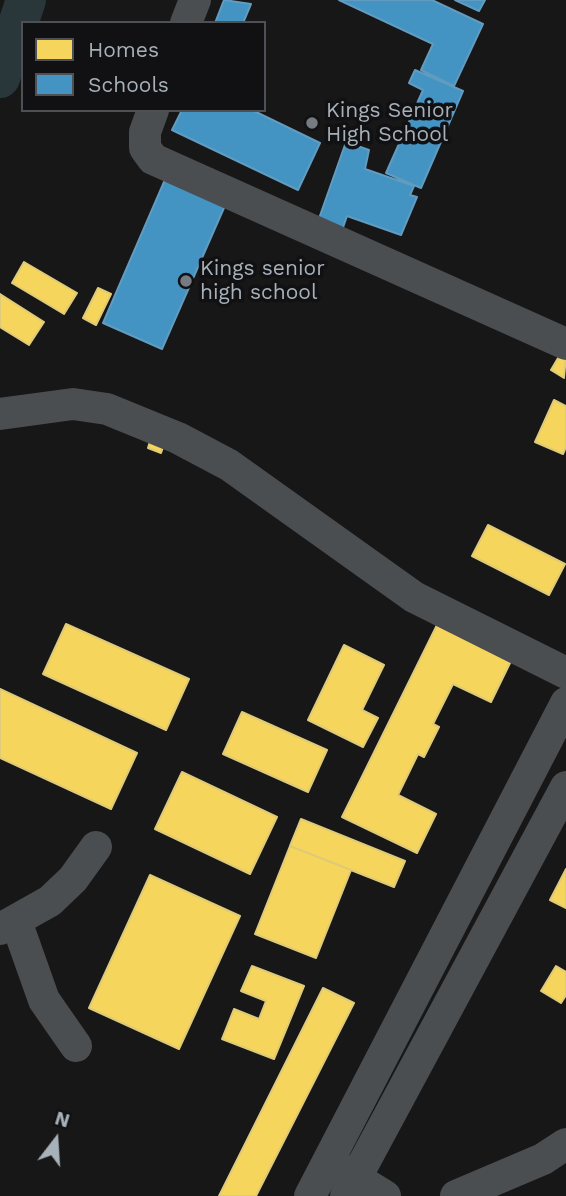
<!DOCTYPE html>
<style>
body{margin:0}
#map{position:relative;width:566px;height:1196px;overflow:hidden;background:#171717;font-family:"Work Sans",sans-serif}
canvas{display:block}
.legend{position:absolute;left:21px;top:21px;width:245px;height:91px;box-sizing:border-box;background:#111113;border:2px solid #4d5155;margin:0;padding:9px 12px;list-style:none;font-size:21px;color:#a7b1b9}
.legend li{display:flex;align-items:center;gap:14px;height:35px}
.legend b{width:35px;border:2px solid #4d5155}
.north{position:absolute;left:21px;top:1105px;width:70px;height:70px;-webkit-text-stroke:5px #111113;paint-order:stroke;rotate:17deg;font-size:19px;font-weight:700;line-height:28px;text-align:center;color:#a7b1b9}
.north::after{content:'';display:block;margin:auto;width:24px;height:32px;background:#a7b1b9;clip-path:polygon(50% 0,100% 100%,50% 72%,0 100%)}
</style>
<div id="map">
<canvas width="566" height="1196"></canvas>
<ul class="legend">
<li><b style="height:19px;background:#f6d55c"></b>Homes</li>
<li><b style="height:19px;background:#4393c3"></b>Schools</li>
</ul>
<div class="north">N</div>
</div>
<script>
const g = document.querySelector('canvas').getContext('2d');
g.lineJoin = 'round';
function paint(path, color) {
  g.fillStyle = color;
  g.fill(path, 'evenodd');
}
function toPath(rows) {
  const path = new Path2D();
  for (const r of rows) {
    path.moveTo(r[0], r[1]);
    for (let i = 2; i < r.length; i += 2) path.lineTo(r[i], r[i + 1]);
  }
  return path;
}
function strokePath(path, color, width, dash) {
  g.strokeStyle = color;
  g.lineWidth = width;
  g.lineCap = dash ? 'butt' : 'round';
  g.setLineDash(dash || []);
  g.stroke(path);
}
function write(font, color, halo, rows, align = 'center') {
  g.font = font + ' "Work Sans",sans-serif';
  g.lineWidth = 7;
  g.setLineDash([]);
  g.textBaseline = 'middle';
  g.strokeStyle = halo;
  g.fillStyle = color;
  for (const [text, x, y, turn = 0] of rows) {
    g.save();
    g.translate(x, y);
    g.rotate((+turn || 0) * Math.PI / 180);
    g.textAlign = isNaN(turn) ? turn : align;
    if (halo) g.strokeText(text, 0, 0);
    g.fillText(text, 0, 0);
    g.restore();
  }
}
const homes = toPath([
 [24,262,77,293,64,314,12,283,24,262],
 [98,288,111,294,96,325,83,318,98,288],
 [0,294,44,322,29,345,0,327,0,294],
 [561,353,566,356,564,378,551,370,561,353],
 [554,400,566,406,566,447,563,454,535,442,554,400],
 [153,431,167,436,161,453,148,448,153,431],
 [488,525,565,564,549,595,472,556,488,525],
 [66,624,189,679,166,730,43,674,66,624],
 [437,625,511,661,491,702,453,684,433,724,439,727,424,757,418,754,398,795,436,814,417,853,342,817,437,625],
 [344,645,384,665,362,710,378,718,363,747,308,720,344,645],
 [0,689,137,753,111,809,0,758,0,689],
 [242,712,327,750,308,792,223,754,242,712],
 [182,772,277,817,250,874,155,829,182,772],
 [301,819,405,861,394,887,290,846,301,819],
 [290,846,351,870,316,958,255,934,290,846],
 [566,869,566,908,550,900,566,869],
 [150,875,240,916,179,1049,89,1008,150,875],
 [252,966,304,986,274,1059,222,1039,234,1009,259,1019,266,1001,241,991,252,966],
 [556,966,566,972,566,995,561,1003,541,991,556,966],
 [323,988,354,1003,256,1196,219,1196,323,988]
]);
const schools = toPath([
 [224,0,251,4,243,23,215,23,224,0],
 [339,0,432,0,483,24,454,86,421,70,433,44,339,0],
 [455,0,485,0,479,11,455,0],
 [415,70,463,91,421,188,386,173,423,90,409,83,415,70],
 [182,110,252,110,320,143,298,190,172,130,182,110],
 [346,142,369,150,365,169,414,186,410,195,417,197,401,235,347,216,340,236,316,227,346,142],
 [167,175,227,201,162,349,103,323,167,175]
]);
const river = toPath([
 [0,78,26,0]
]);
const minor = toPath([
 [186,23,195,0],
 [153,110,145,132,145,148,153,159,566,344],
 [0,414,73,404,107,409,178,438,229,465,414,597,566,673],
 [16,921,44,1000,76,1046],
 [0,929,50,901,73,879,96,847],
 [338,1167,385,1196],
 [310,1196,566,703],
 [346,1196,566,787],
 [456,1196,543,1159,566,1144]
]);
const markers = [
 [312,123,7,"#757b80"],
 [186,281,7,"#757b80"]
];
const poiNames = [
 ["Kings Senior",326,111],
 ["High School",326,135],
 ["Kings senior",200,269],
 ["high school",200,293]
];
paint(homes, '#f6d55c');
strokePath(homes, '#deca78', 2);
paint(schools, '#4393c3');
strokePath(schools, '#619cc0', 2);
strokePath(river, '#29363a', 40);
strokePath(minor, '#4b4e50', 32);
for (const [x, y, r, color] of markers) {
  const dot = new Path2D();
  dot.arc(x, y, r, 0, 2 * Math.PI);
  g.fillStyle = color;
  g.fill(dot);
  strokePath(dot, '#111113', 2.5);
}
write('21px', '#a7b1b9', '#111113', poiNames, 'left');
</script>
